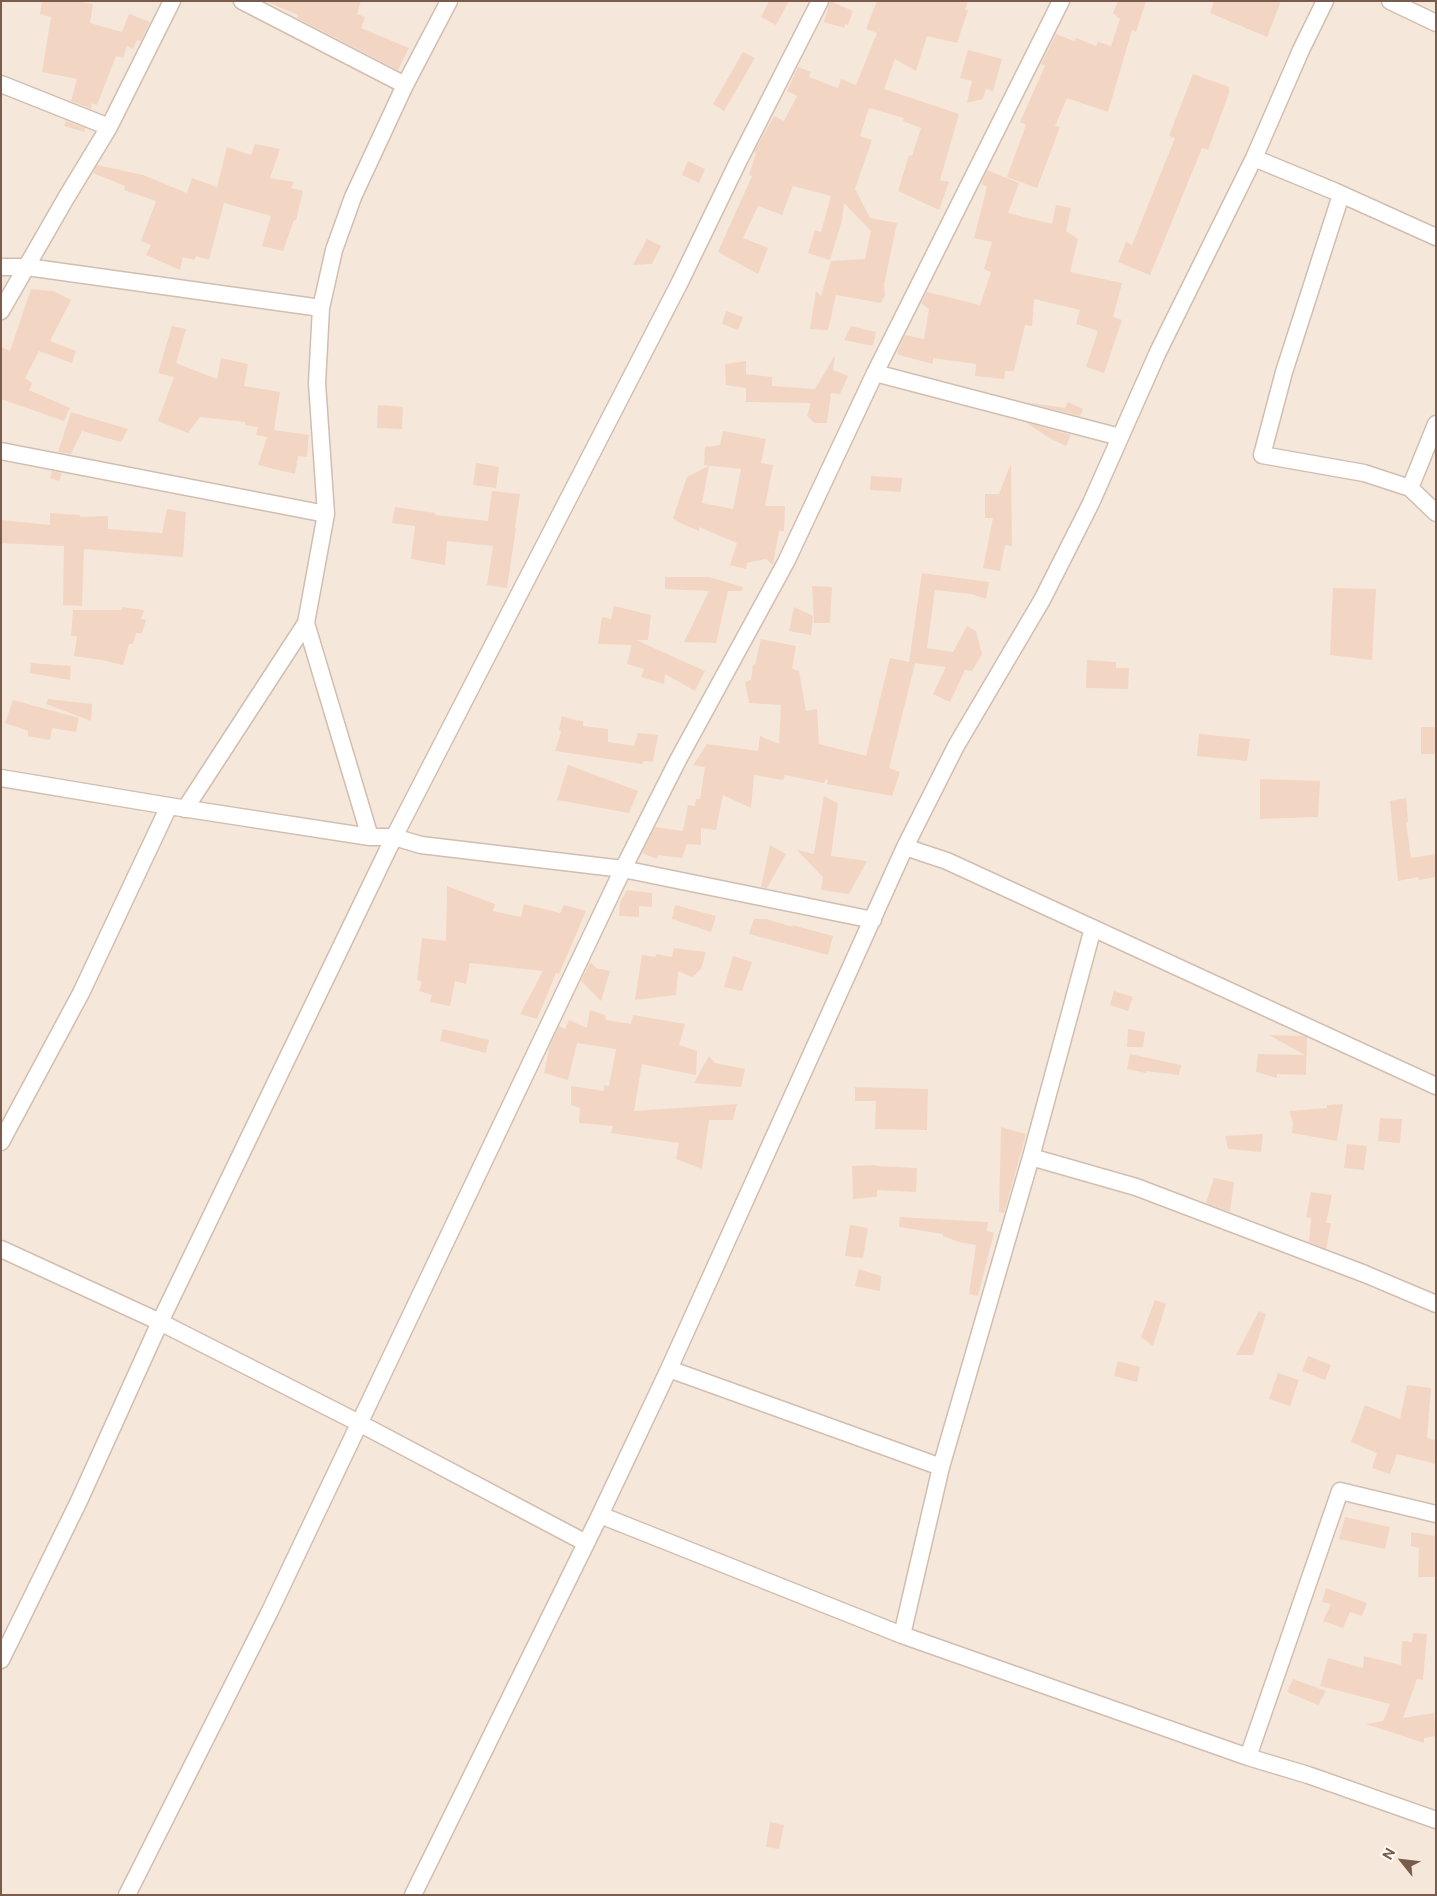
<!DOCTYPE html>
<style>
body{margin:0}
#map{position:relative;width:1437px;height:1896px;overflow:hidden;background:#fdf6ec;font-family:"Public Sans",sans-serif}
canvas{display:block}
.frame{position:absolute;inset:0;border:2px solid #7a5c4d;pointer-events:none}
.north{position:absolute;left:1377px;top:1836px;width:50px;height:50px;-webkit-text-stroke:4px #fffaf3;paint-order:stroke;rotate:299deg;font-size:14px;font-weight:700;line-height:20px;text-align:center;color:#7a5c4d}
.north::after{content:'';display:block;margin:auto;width:18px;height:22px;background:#7a5c4d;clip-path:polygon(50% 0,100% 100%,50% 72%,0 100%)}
</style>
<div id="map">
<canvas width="1437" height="1896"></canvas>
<div class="frame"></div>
<div class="north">N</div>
</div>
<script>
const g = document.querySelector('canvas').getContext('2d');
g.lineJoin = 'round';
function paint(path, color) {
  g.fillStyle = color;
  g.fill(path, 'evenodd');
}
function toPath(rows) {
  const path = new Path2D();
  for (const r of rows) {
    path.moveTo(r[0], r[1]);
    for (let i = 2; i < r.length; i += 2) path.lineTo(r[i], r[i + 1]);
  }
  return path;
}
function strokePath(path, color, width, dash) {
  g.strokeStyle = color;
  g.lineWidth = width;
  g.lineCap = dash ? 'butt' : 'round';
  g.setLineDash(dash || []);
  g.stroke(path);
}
const residential = toPath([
 [1,1,1436,1,1436,1895,1,1895]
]);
const building = toPath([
 [42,1,77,1,93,4,90,23,122,32,129,14,150,22,141,41,137,40,133,49,127,46,123,58,116,56,97,105,92,103,91,109,71,101,77,79,42,72,51,17,40,14],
 [265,1,361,1,357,14,365,17,361,28,409,48,398,70,297,18,298,15],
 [769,1,789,1,776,25,761,17],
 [830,1,853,11,848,25,845,24,844,28,824,22],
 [877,1,968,1,965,10,968,10,957,43,927,36,916,71,895,59,884,89,959,114,940,180,949,182,939,210,898,191,909,155,912,156,921,128,903,121,904,118,869,108,860,136,872,140,855,189,870,218,897,223,884,285,885,295,881,303,836,295,828,330,810,329,816,291,821,296,831,261,865,259,871,231,844,203,842,220,830,260,808,253,815,230,821,232,831,196,793,186,782,215,758,206,743,238,768,248,758,274,718,252,752,176,749,175,756,153,754,152,774,116,784,121,797,96,787,91,798,67,811,72,809,77,838,88,841,79,856,85,877,33,866,29],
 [1118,1,1146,1,1136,32,1132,30,1108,112,1067,98,1055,126,1060,127,1037,188,1007,177,1026,125,1020,122,1045,66,1041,64,1056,34,1074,41,1076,38,1096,46,1098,42,1111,46,1120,19,1113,13],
 [1214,1,1281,1,1267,37,1210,13],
 [968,50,1002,59,993,91,986,89,983,99,967,103,972,81,960,78],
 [743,52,755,58,724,111,713,104],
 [1193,74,1229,87,1229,93,1208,150,1202,148,1150,275,1118,262,1126,242,1132,245,1175,138,1169,136],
 [66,121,85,128,84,132,64,126],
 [255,144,280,149,270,178,294,182,291,188,303,191,296,220,294,220,283,251,262,246,271,216,224,203,209,260,196,256,194,260,183,257,180,270,146,255,151,245,141,241,156,201,124,190,125,186,93,173,97,165,143,175,187,193,192,178,217,187,227,147,251,155],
 [688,161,705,169,699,183,682,175],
 [987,170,1019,183,1008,213,1052,224,1056,205,1071,208,1066,231,1078,239,1070,272,1122,283,1113,317,1122,320,1104,373,1086,367,1098,331,1076,324,1080,310,1034,299,1032,326,1025,325,1014,371,1005,371,1004,379,975,376,976,364,933,358,933,364,899,355,897,352,905,335,924,339,929,309,921,303,927,292,980,305,991,272,984,269,992,242,974,238,987,187,981,184],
 [647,239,661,246,652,264,633,265],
 [31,289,53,291,71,300,50,341,76,351,72,363,39,351,25,378,32,383,29,390,70,408,64,421,1,399,1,347,10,351],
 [726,311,743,317,738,330,722,324],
 [172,326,186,329,176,363,217,379,221,358,248,364,244,386,280,392,274,430,309,435,307,457,298,456,295,474,258,465,267,437,256,435,258,427,245,425,245,422,200,417,188,433,158,421,174,377,158,373],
 [851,326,876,332,873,346,844,340],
 [835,355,833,370,848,376,840,394,831,393,827,423,815,423,807,416,811,403,746,402,746,388,726,385,725,364,746,361,746,374,772,377,772,386,815,389],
 [1025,402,1065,408,1068,402,1083,409,1080,416],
 [378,405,403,407,402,429,377,428],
 [71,412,128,429,121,442,82,431,71,454,58,452],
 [1025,422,1071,435,1066,446,1051,439],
 [723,431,766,439,761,463,773,465,765,506,785,506,784,531,779,531,773,565,766,559,747,563,746,569,730,565,737,543,699,527,699,531,678,522,673,518,687,477,709,466,702,503,733,509,741,469,704,465,705,447,720,445],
 [476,463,499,467,496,488,473,485],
 [1011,463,1012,546,1005,545,1000,571,983,568,993,518,985,518,985,494,999,494],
 [52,471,62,473,59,481,50,478],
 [871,476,902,478,901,492,870,490],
 [492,491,520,494,515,528,516,528,507,588,487,585,493,546,447,541,445,565,411,559,415,526,392,523,395,507,435,513,435,515,488,521],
 [167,509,186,512,183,557,84,549,82,606,63,605,64,546,1,543,1,520,50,525,50,513,80,515,80,517,108,516,108,529,162,533],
 [922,573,989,582,986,599,971,594,935,590,927,648,953,652,967,626,976,631,982,654,972,671,965,670,950,702,933,694,946,667,915,663,889,768,900,772,892,796,827,784,828,780,826,779,824,783,785,775,783,780,754,775,751,808,723,795,716,830,701,828,701,845,687,844,682,858,658,855,657,859,642,853,655,827,683,831,688,805,695,806,696,799,700,799,705,767,693,765,707,744,758,751,760,736,779,744,781,705,749,703,745,682,751,680,753,664,755,665,761,639,796,646,792,669,799,671,806,711,817,709,819,744,866,756,890,658,909,662],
 [665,577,709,577,743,587,742,591,728,591,716,643,684,642,709,591,665,589],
 [812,586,832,587,830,623,814,623],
 [1333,588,1376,589,1372,660,1330,655],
 [614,606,651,615,648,640,636,640,705,671,695,691,665,674,664,684,641,677,644,669,627,664,632,645,598,644,602,617,611,619],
 [122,607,144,610,141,619,146,620,142,633,136,633,133,644,129,644,123,665,102,660,74,656,77,636,71,636,73,610,122,610],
 [794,607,813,616,811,635,789,631],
 [1087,660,1116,662,1116,668,1129,668,1128,689,1086,688],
 [31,663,71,666,70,680,30,673],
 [48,699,92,704,91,721,46,704],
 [13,700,79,718,76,732,52,728,50,740,28,736,28,731,5,723],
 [562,716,574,720,583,721,583,726,608,729,608,742,634,746,638,733,658,735,653,762,644,761,642,764,555,751,561,732,559,730],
 [1421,727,1436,727,1436,754,1421,754],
 [1199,734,1250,739,1247,761,1197,756],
 [568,765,638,791,629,813,557,800],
 [1260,779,1320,781,1318,817,1260,819],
 [824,796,838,803,831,856,867,861,849,894,821,890,823,877,797,850,814,854],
 [1406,798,1408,822,1406,822,1411,858,1436,854,1436,877,1419,880,1418,877,1398,881,1390,801],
 [770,845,786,854,767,888,761,887],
 [447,886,495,904,493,911,521,917,524,904,560,913,564,905,586,911,559,974,556,973,537,1019,520,1014,543,971,470,963,466,984,455,981,450,1006,430,1002,432,995,419,991,422,982,417,980,422,938,446,941],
 [627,890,652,893,652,907,639,906,639,917,619,916,620,902],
 [675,905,716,916,711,932,672,919],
 [754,919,766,919,793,927,792,925,833,936,828,955,749,934],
 [674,948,706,952,701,969,692,977,678,971,676,995,635,1000,642,955,655,957,657,954,672,957],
 [733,956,752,962,742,991,724,987],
 [590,962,596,968,610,971,601,1001,581,981],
 [1114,991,1133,997,1128,1011,1110,1005],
 [590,1010,605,1015,606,1020,631,1024,633,1015,685,1024,679,1045,697,1051,696,1075,642,1064,634,1111,737,1104,733,1120,709,1120,702,1169,676,1159,679,1143,611,1133,613,1126,579,1123,580,1108,571,1105,571,1086,604,1091,604,1085,609,1086,616,1049,577,1043,568,1080,544,1073,550,1045,559,1026,565,1029,569,1020,587,1028],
 [443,1029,489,1040,486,1053,440,1041],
 [1128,1029,1145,1032,1143,1047,1127,1047],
 [1269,1035,1303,1036,1307,1037,1306,1075,1277,1074,1277,1078,1256,1072,1258,1054,1305,1055],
 [1130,1054,1181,1065,1179,1075,1146,1071,1146,1073,1127,1069],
 [709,1056,715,1063,745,1069,741,1087,694,1083],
 [855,1087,928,1089,927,1130,875,1129,876,1101,855,1101],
 [1343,1104,1337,1141,1292,1133,1293,1122,1289,1111,1327,1108,1327,1105],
 [1380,1118,1402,1119,1400,1143,1378,1141],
 [1001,1127,1026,1134,1004,1213,999,1212],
 [1263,1134,1261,1152,1228,1149,1225,1136],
 [1347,1144,1367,1146,1364,1170,1344,1168],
 [876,1165,876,1166,917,1168,916,1192,877,1190,877,1197,853,1199,852,1166],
 [1214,1178,1234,1182,1230,1212,1206,1203],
 [1311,1192,1332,1195,1326,1223,1331,1223,1326,1249,1309,1242,1311,1218,1306,1217],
 [900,1217,988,1222,987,1231,994,1233,978,1296,969,1294,976,1245,959,1242,943,1236,943,1234,899,1227],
 [850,1225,868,1228,863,1258,845,1256],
 [859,1269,881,1276,880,1291,855,1286],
 [1155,1300,1166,1304,1153,1346,1141,1337],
 [1259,1311,1266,1314,1253,1355,1236,1355],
 [1308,1356,1331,1365,1325,1380,1302,1371],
 [1118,1361,1140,1367,1137,1382,1114,1376],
 [1278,1373,1299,1380,1290,1406,1269,1399],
 [1407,1385,1431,1388,1427,1438,1436,1440,1436,1464,1397,1454,1390,1474,1372,1468,1377,1453,1351,1442,1365,1405,1400,1419],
 [1345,1517,1390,1527,1385,1549,1339,1539],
 [1411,1532,1436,1536,1436,1577,1418,1577,1419,1548,1411,1546],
 [1326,1588,1367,1603,1362,1616,1350,1612,1343,1628,1323,1621,1331,1604,1322,1602],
 [1413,1633,1427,1634,1423,1680,1417,1679,1403,1718,1434,1713,1436,1736,1424,1738,1424,1743,1366,1724,1383,1721,1390,1704,1320,1686,1328,1658,1363,1668,1364,1656,1401,1665,1402,1641,1412,1642],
 [1293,1679,1326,1691,1318,1705,1287,1692],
 [770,1822,784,1825,779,1849,766,1847]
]);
const street = toPath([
 [242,1,405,85],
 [1390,1,1436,23],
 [1,84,109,127],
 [1254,158,1334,191,1436,237],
 [1341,195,1284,372,1262,455,1364,473,1410,488,1436,513],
 [1,267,27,267,321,308],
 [1,311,66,198,109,127,172,1],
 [875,373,1120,437],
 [1,451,326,514],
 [1410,488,1436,424],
 [306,623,370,837],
 [1,778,169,806,370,837,394,837,421,845,623,869,873,920],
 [185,809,306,623,326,514,317,383,321,308,334,250,353,197,405,85,449,1],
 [905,847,947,861,1436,1086],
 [1,1142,81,993,169,806],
 [1031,1157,1136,1187,1365,1274,1436,1304],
 [1,1249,160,1322,359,1423,586,1543],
 [669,1369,941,1467],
 [600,1515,902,1635,1248,1757,1308,1775,1436,1820],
 [902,1635,941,1467,1031,1157,1093,928],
 [1,1660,79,1501,160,1322,394,837,680,282,737,164,820,1],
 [1248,1757,1340,1491,1436,1514],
 [127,1895,270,1611,623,869,678,760,786,562,875,373,1061,1],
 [413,1895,600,1515,669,1369,905,847,956,746,1042,600,1091,503,1158,352,1254,158,1301,50,1325,1]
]);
paint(residential, '#f5e8da');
paint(building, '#f3d5c3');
strokePath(street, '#d1beb0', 19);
strokePath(street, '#fff', 16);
</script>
